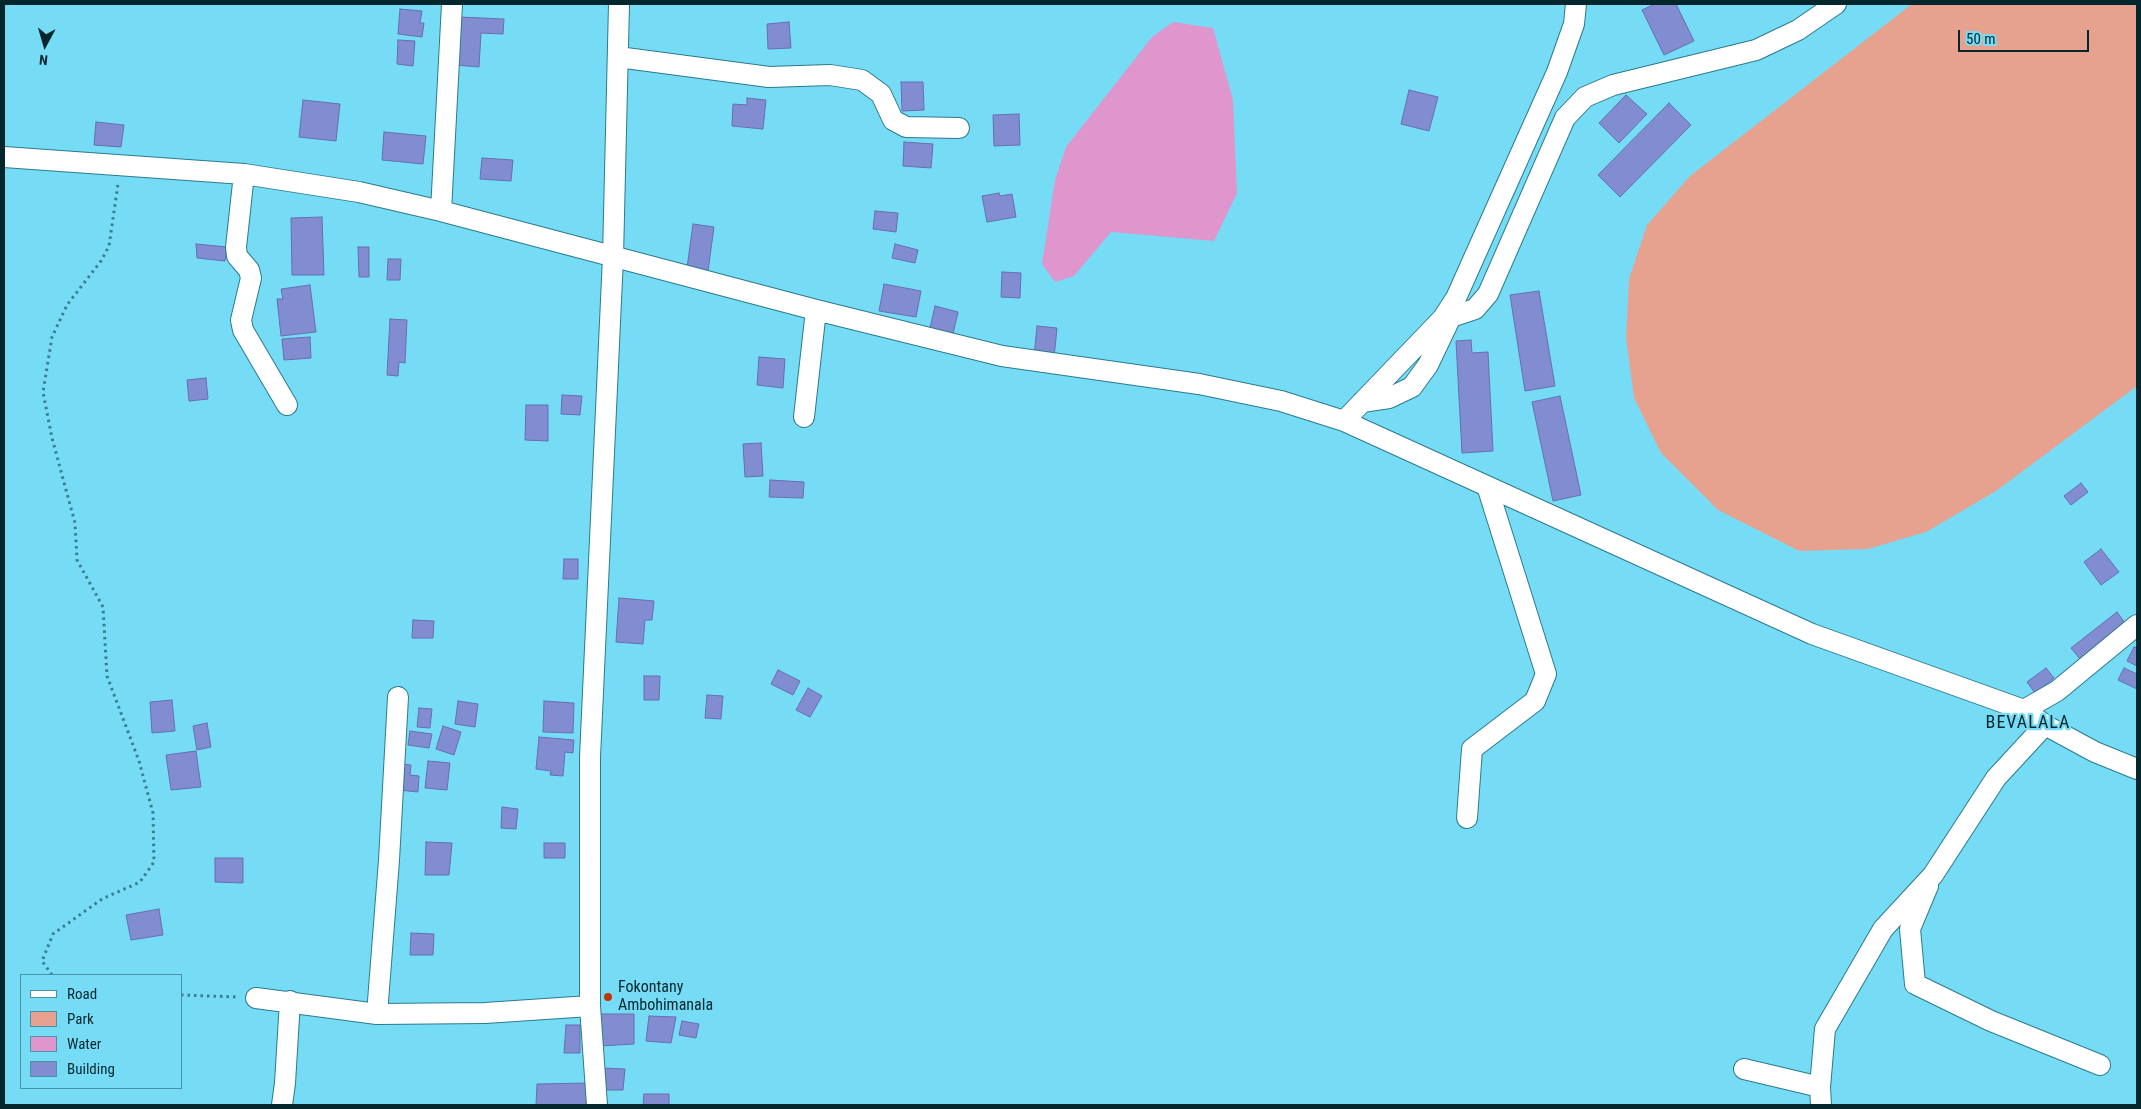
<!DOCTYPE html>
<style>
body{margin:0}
#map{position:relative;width:2141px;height:1109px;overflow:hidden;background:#76dbf5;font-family:"Roboto Condensed",sans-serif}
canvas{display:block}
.frame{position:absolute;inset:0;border:5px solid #04262d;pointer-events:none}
.legend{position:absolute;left:20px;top:974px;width:162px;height:115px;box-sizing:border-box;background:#76dbf5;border:1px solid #4893a5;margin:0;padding:6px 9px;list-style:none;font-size:15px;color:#04262d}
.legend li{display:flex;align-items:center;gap:10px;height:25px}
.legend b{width:25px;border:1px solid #4893a5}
.north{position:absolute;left:20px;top:20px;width:50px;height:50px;-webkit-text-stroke:4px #76dbf5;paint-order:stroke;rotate:186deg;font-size:14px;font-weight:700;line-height:20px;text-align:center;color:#04262d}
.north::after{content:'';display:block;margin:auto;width:18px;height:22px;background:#04262d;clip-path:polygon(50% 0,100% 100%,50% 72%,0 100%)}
.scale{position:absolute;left:1958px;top:30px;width:131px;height:22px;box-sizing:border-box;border:2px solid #04262d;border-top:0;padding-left:6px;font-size:15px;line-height:18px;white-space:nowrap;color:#04262d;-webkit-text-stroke:4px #76dbf5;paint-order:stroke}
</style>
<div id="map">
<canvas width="2141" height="1109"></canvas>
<div class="frame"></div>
<ul class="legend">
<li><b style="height:6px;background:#fff"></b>Road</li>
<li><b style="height:14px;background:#e7a28f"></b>Park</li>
<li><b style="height:14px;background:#df96cd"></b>Water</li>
<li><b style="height:14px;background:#828cd0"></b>Building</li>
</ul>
<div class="north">N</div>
<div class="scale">50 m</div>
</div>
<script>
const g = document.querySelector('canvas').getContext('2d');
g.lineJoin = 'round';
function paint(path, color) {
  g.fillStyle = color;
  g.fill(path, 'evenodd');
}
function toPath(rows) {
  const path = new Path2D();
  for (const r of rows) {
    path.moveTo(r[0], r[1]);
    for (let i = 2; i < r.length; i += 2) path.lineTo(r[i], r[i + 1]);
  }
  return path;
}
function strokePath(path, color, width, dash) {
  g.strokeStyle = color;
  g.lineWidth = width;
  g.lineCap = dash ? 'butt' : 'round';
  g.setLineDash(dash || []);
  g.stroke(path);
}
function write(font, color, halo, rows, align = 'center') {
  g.font = font + ' "Roboto Condensed",sans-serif';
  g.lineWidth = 4.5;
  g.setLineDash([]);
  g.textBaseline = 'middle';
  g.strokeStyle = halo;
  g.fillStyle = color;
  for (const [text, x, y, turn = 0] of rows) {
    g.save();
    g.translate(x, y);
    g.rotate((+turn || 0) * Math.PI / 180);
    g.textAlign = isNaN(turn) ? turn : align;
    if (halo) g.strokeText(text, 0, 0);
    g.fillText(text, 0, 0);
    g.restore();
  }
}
const green = toPath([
 [1912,4,2137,4,2137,386,1996,491,1926,532,1868,549,1799,551,1718,510,1661,453,1634,398,1626,338,1629,279,1647,225,1690,176]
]);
const water = toPath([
 [1173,22,1213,28,1233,100,1237,193,1214,241,1111,232,1074,276,1055,282,1042,264,1055,180,1066,147,1152,37]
]);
const building = toPath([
 [1655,4,1676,4,1694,41,1664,55,1642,10,1655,4],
 [400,9,422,11,420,23,424,23,422,37,398,34,400,9],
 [459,17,504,19,503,34,481,33,479,67,456,65,459,17],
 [789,22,791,48,768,49,767,24,789,22],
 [398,40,415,41,413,66,397,64,398,40],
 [901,82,923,82,924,110,902,111,901,82],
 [1409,90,1438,97,1429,131,1401,124,1409,90],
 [1626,95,1647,114,1619,143,1599,123,1626,95],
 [747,98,766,100,763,129,732,126,733,104,747,105,747,98],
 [303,100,340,104,336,141,299,137,303,100],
 [1669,103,1691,125,1620,197,1598,175,1669,103],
 [1019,114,1020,145,994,146,993,115,1019,114],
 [96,122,124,125,121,147,94,145,96,122],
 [384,132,426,136,423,164,382,160,384,132],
 [904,142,933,144,931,168,903,166,904,142],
 [482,158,513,160,511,181,480,179,482,158],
 [999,193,1000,196,1012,194,1016,217,987,222,982,196,999,193],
 [875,211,898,213,896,232,873,229,875,211],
 [322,217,324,275,292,275,291,218,322,217],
 [693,224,714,227,708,271,687,268,693,224],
 [196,244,227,247,225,261,197,258,196,244],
 [895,244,918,250,915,263,892,258,895,244],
 [358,247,369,247,369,277,359,277,358,247],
 [388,259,401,259,400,280,387,280,388,259],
 [1002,272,1021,273,1020,298,1001,297,1002,272],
 [884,284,921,291,916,317,879,311,884,284],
 [310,285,316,332,281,336,277,299,283,299,281,289,310,285],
 [1539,291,1555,386,1525,391,1510,295,1539,291],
 [935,306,958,312,953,334,930,328,935,306],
 [390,319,407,320,405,363,399,362,398,376,387,375,390,319],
 [1037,326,1057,328,1054,358,1034,356,1037,326],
 [310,337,311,358,284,360,282,339,310,337],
 [1471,340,1472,353,1488,352,1493,451,1462,453,1456,341,1471,340],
 [759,357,785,359,783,388,757,385,759,357],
 [206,378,208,399,189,401,187,380,206,378],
 [562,395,582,396,580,415,561,414,562,395],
 [1560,396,1581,495,1553,501,1532,402,1560,396],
 [526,405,548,405,548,441,525,440,526,405],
 [761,443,763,476,745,477,743,444,761,443],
 [770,480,804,482,803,498,769,497,770,480],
 [2081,483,2088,492,2071,505,2064,496,2081,483],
 [2101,549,2119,572,2101,585,2084,562,2101,549],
 [564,559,578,559,578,579,563,579,564,559],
 [619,598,654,601,652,620,645,620,643,644,616,642,619,598],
 [2117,612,2125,623,2080,659,2071,648,2117,612],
 [413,620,434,621,433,638,412,638,413,620],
 [2134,647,2137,648,2137,666,2127,661,2134,647],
 [2046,668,2054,678,2035,693,2027,682,2046,668],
 [2124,668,2137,674,2137,689,2118,680,2124,668],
 [778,670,800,681,793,695,771,684,778,670],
 [644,676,660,676,659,700,644,700,644,676],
 [808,688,822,696,810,717,796,710,808,688],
 [707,695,723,696,721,719,705,718,707,695],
 [172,700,175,731,152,733,150,702,172,700],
 [458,701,478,704,475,727,455,724,458,701],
 [544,701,574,703,573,733,543,732,544,701],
 [419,708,432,709,430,728,417,727,419,708],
 [207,723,211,747,197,750,193,726,207,723],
 [443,726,461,732,454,755,436,749,443,726],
 [410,731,432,734,429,748,408,745,410,731],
 [539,737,574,740,573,753,565,752,563,776,550,775,551,771,536,769,539,737],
 [196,751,201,787,171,790,166,755,196,751],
 [428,761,450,763,447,790,425,788,428,761],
 [401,764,411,765,410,775,419,776,418,792,399,790,401,764],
 [502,807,518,809,516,829,501,828,502,807],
 [426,842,452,843,449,875,425,875,426,842],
 [544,843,565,843,565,858,544,858,544,843],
 [215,858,243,858,243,883,215,882,215,858],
 [159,909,163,935,131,940,126,915,159,909],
 [411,933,434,934,433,955,410,955,411,933],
 [599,1014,634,1014,634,1044,600,1046,599,1014],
 [649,1016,676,1017,671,1043,646,1041,649,1016],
 [682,1021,699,1024,696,1038,679,1035,682,1021],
 [566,1025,580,1025,580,1053,564,1053,566,1025],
 [602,1068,625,1069,623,1090,600,1090,602,1068],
 [588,1083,587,1105,536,1105,537,1084,588,1083],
 [644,1094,669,1094,669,1105,643,1105,644,1094]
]);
const path = toPath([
 [52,975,42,961,53,934,102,899,140,882,154,862,153,813,139,761,107,676,103,607,77,560,75,523,52,438,43,392,52,337,67,305,101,261,109,246,118,184],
 [181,995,238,997]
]);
const minor = toPath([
 [618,57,769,77,830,75,862,80,881,94,893,120,906,127,959,128],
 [4,157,244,174,359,192,441,211,816,310,1002,356,1199,384,1281,401,1344,421,1812,634,2024,710,2045,725,2095,752,2137,769],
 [244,174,236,247,237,256,249,270,251,278,241,320,243,330,287,405],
 [441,211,452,4],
 [1443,318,1451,317,1475,309,1488,294,1565,118,1585,97,1613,85,1756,50,1798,30,1836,4],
 [1362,402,1389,398,1412,387,1428,365,1450,319],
 [804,417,816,310],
 [1344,421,1443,318,1456,298,1557,72,1574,24,1576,4],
 [2024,710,2057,691,2137,625],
 [1467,818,1472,749,1535,701,1546,674,1487,486],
 [1928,886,1910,929,1915,984,1991,1021,2100,1065],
 [256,998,377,1014,485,1013,590,1006],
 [377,1014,389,860,398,697],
 [1744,1069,1820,1087],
 [282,1105,285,1083,290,1001],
 [597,1105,590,1006,590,757,613,257,619,4],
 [1821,1105,1820,1087,1825,1029,1883,929,1933,875,1996,778,2045,725]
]);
const markers = [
 [608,997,5,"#bd3500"]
];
const poiNames = [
 ["Fokontany",618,988],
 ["Ambohimanala",618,1006]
];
const neighbourhoodNames = [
 ["BEVALALA",2028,723]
];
paint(green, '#e7a28f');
paint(water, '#df96cd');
paint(building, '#828cd0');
strokePath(building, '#666fb0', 1);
strokePath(minor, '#2b7b8d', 22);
strokePath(path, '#3b7d8e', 3, [2.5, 4]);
strokePath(minor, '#fff', 20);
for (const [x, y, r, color] of markers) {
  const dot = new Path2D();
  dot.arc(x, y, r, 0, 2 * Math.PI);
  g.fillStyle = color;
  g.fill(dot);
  strokePath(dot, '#76dbf5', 2);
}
write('16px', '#04262d', '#76dbf5', poiNames, 'left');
g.letterSpacing = '1px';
write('18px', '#04262d', '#76dbf5', neighbourhoodNames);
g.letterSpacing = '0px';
</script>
